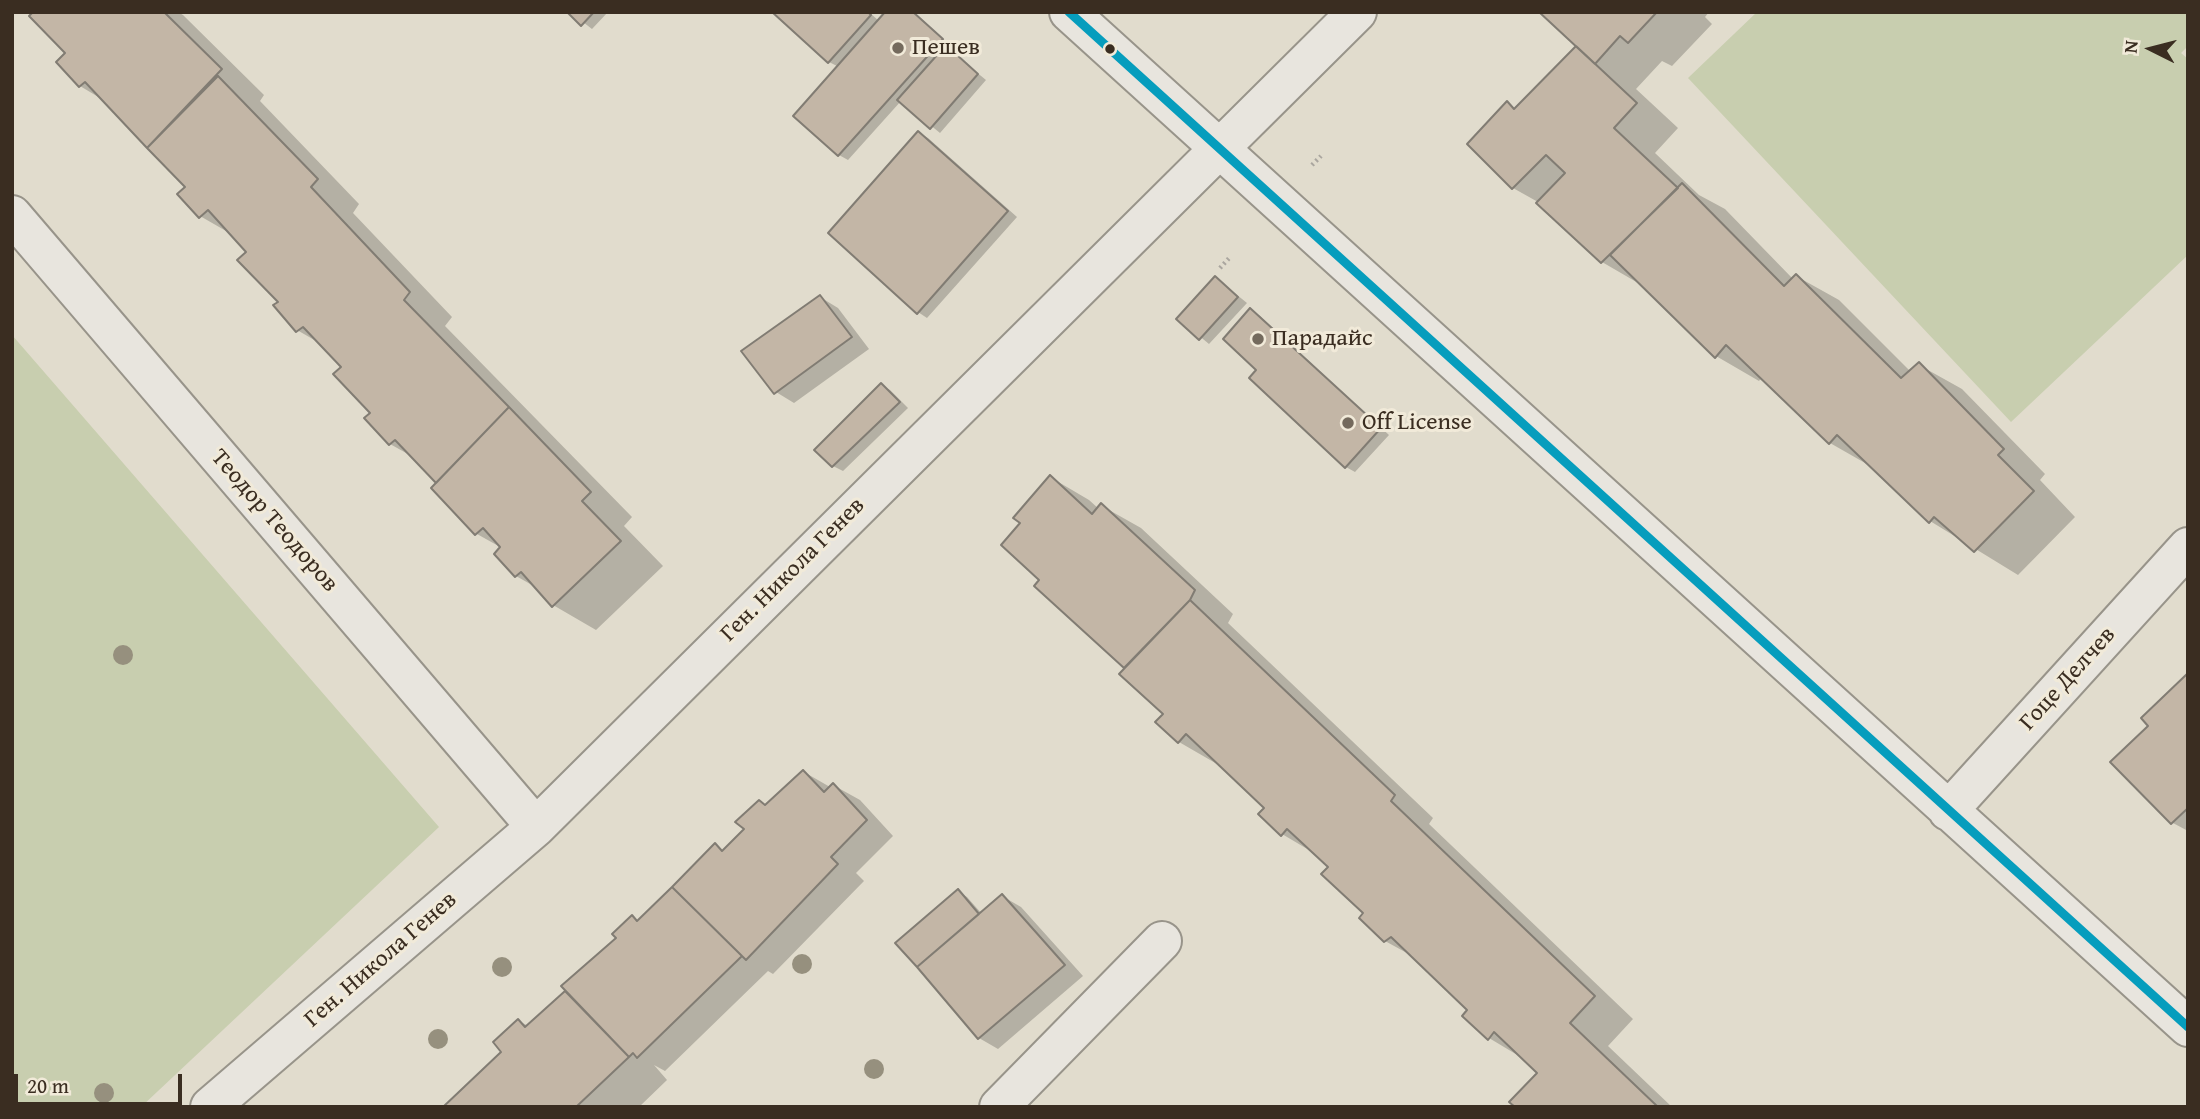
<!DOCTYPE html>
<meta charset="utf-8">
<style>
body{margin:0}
#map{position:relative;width:2200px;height:1119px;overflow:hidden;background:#e1dccd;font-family:"Gentium Book Plus",serif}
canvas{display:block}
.frame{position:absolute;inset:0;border:14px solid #3a2d21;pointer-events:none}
.north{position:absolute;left:2116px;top:14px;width:70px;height:70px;-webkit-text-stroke:5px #f1ead9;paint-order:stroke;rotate:276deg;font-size:19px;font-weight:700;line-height:28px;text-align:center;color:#3a2d21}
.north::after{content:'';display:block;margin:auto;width:24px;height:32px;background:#3a2d21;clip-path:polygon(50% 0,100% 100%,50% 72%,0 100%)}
.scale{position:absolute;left:14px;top:1074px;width:168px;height:32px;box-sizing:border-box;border:4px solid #3a2d21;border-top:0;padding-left:9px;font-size:21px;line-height:24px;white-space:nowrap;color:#3a2d21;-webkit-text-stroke:5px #f1ead9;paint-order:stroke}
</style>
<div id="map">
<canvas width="2200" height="1119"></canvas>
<div class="frame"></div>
<div class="north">N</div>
<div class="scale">20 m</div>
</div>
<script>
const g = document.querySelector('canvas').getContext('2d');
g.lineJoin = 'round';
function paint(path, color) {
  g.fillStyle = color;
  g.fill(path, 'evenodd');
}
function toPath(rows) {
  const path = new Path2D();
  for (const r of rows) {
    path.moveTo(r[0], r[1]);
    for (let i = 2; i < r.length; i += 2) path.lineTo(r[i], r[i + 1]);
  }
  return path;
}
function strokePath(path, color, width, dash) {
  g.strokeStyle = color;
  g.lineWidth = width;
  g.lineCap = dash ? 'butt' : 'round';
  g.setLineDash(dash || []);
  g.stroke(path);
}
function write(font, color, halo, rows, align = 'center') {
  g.font = font + ' "Gentium Book Plus",serif';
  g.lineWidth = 6;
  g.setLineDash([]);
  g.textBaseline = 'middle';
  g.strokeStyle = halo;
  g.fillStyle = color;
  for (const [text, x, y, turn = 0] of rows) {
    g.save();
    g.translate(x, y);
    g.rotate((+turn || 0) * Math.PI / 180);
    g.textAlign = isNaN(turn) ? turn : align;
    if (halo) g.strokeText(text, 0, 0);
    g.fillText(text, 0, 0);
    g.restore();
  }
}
const green = toPath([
 [1757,12,2188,12,2188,46,2181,53,2188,59,2188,255,2011,422,1688,78],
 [12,335,439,827,141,1107,12,1107]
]);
const shadow = toPath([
 [35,12,178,12,183,15,264,95,260,101,359,204,353,213,452,317,445,326,632,517,624,526,663,566,596,630,553,605,539,589,516,576,502,548,477,534,433,488,438,483,415,458,390,444,344,367,323,345,297,330,249,253,233,235,200,216,187,187,105,101,80,86,67,53],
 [570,12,608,12,592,29],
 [774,12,869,12,880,22,888,12,914,12,951,46,948,49,986,80,940,133,901,101,848,160,839,155,839,67,829,62],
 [1541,12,1709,12,1705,17,1712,24,1672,66,1662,61,1636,89,1678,128,1655,153,1699,195,1725,209,1793,279,1796,276,1839,300,1911,372,1919,365,1962,389,2045,474,2040,480,2075,517,2018,575,1930,521,1872,467,1830,443,1762,377,1759,381,1716,356,1645,287,1602,262,1538,202,1513,188,1470,144,1507,104,1517,109,1579,46],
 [919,133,928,138,1017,217,927,318,918,312],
 [1216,278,1247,303,1209,344,1179,319],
 [820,297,838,308,869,349,794,403,776,392],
 [1251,310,1260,316,1389,435,1355,472,1346,467,1251,378,1259,370],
 [881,385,890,390,908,408,843,471,833,466,817,450],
 [1050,477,1089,500,1099,509,1102,506,1141,528,1233,614,1228,623,1433,818,1429,824,1633,1019,1608,1046,1672,1107,1517,1107,1539,1073,1524,1059,1489,1038,1470,1010,1416,958,1385,941,1361,918,1366,913,1330,867,1314,853,1282,834,1267,808,1219,762,1217,764,1179,742,1165,714,1127,668,1036,586,1041,580,1022,523],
 [2188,675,2188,831,2173,823,2112,762,2150,726],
 [804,772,830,787,833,785,860,800,893,836,856,873,864,881,773,974,768,971,665,1071,654,1065,667,1080,639,1107,445,1107,503,1052,519,1021,528,1026,566,993,572,997,633,917,639,921,715,845,724,851,766,806],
 [958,891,967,897,982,914,1002,896,1021,907,1083,976,998,1049,979,1038]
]);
const building = toPath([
 [33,12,164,12,222,69,147,148,85,82,79,87,56,62,65,53,29,16,33,12],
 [567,12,594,12,581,26,567,12],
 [772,12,868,12,871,15,828,63,772,12],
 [885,12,913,12,943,39,838,156,793,116,885,12],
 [1539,12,1657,12,1628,43,1620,36,1595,64,1539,12],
 [946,45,978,74,930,129,897,100,946,45],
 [1576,46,1637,103,1614,128,1678,188,1601,263,1536,203,1565,173,1546,155,1512,189,1467,144,1507,101,1514,109,1576,46],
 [218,76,318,179,311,187,410,292,404,300,509,407,436,483,395,440,389,445,364,418,370,413,333,374,341,367,303,327,296,332,273,305,278,302,237,260,246,252,208,210,199,218,177,194,185,187,147,148,218,76],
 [918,131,1008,211,917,314,828,233,918,131],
 [1682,183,1784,286,1796,274,1901,378,1919,362,2004,449,1998,455,2034,491,1974,552,1934,517,1929,523,1837,435,1829,444,1726,345,1715,358,1610,255,1682,183],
 [1215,276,1238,297,1199,340,1176,319,1215,276],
 [820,295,852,337,774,394,741,351,820,295],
 [1250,308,1381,428,1345,468,1249,378,1256,370,1223,339,1250,308],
 [881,383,900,402,832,467,814,450,881,383],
 [509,407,591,492,582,501,621,541,552,607,521,572,515,577,494,554,500,547,483,528,475,535,431,488,509,407],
 [1050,475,1092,514,1101,503,1195,590,1190,600,1124,668,1034,586,1039,580,1001,545,1020,523,1013,518,1050,475],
 [1190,600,1395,795,1391,801,1595,996,1570,1023,1658,1107,1515,1107,1509,1102,1537,1073,1494,1032,1488,1040,1462,1016,1467,1010,1391,937,1384,942,1359,918,1363,913,1321,874,1328,867,1287,829,1281,836,1258,814,1264,808,1186,734,1178,743,1155,722,1163,714,1119,674,1190,600],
 [2188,673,2188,808,2171,824,2110,762,2148,726,2141,718,2188,673],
 [803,770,824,792,833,783,867,820,831,857,838,864,746,960,672,887,715,843,722,851,744,829,735,822,759,800,765,805,803,770],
 [672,887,742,956,637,1058,633,1053,629,1057,561,986,616,938,612,934,632,915,637,921,672,887],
 [958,889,979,914,917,967,895,943,958,889],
 [1002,894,1065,965,978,1039,917,967,1002,894],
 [565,991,629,1057,576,1107,443,1107,501,1052,493,1042,518,1019,525,1027,565,991]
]);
const path = toPath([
 [1312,165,1321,156],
 [1220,268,1231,256]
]);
const minor = toPath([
 [1069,12,2188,1027],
 [12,215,536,827],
 [1948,811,2188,547],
 [210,1107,536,827,1357,12],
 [999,1107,1162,941]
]);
const bus1 = toPath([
 [1069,12,2188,1027]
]);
const trees = [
 [123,655],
 [802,964],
 [502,967],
 [438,1039],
 [874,1069],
 [104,1093]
];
const markers = [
 [898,48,7,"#746a5d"],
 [1110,49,6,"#3a2d21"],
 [1258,339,7,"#746a5d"],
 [1348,423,7,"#746a5d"]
];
const poiNames = [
 ["Пешев",912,48],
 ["Парадайс",1272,339],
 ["Off License",1362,423]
];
const streetNames = [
 ["Теодор Теодоров",274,521,49],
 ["Ген. Никола Генев",793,570,-45],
 ["Гоце Делчев",2068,679,-48],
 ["Ген. Никола Генев",381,960,-41]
];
paint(green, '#c8ceaf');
paint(shadow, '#0003');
paint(building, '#c3b6a6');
strokePath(building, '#817c73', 2);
strokePath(minor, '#98948a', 42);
strokePath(path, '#aaa69f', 4.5, [2, 3.5]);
strokePath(minor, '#e8e5de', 38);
strokePath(bus1, '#069dbd', 9);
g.fillStyle = '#96907e';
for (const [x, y] of trees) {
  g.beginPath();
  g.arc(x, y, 10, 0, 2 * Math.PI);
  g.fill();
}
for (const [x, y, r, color] of markers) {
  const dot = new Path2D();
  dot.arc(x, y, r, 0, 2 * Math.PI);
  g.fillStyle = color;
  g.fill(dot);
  strokePath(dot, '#f1ead9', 2.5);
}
write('24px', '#3a2d21', '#f1ead9', poiNames, 'left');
write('24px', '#3a2d21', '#f1ead9', streetNames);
</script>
